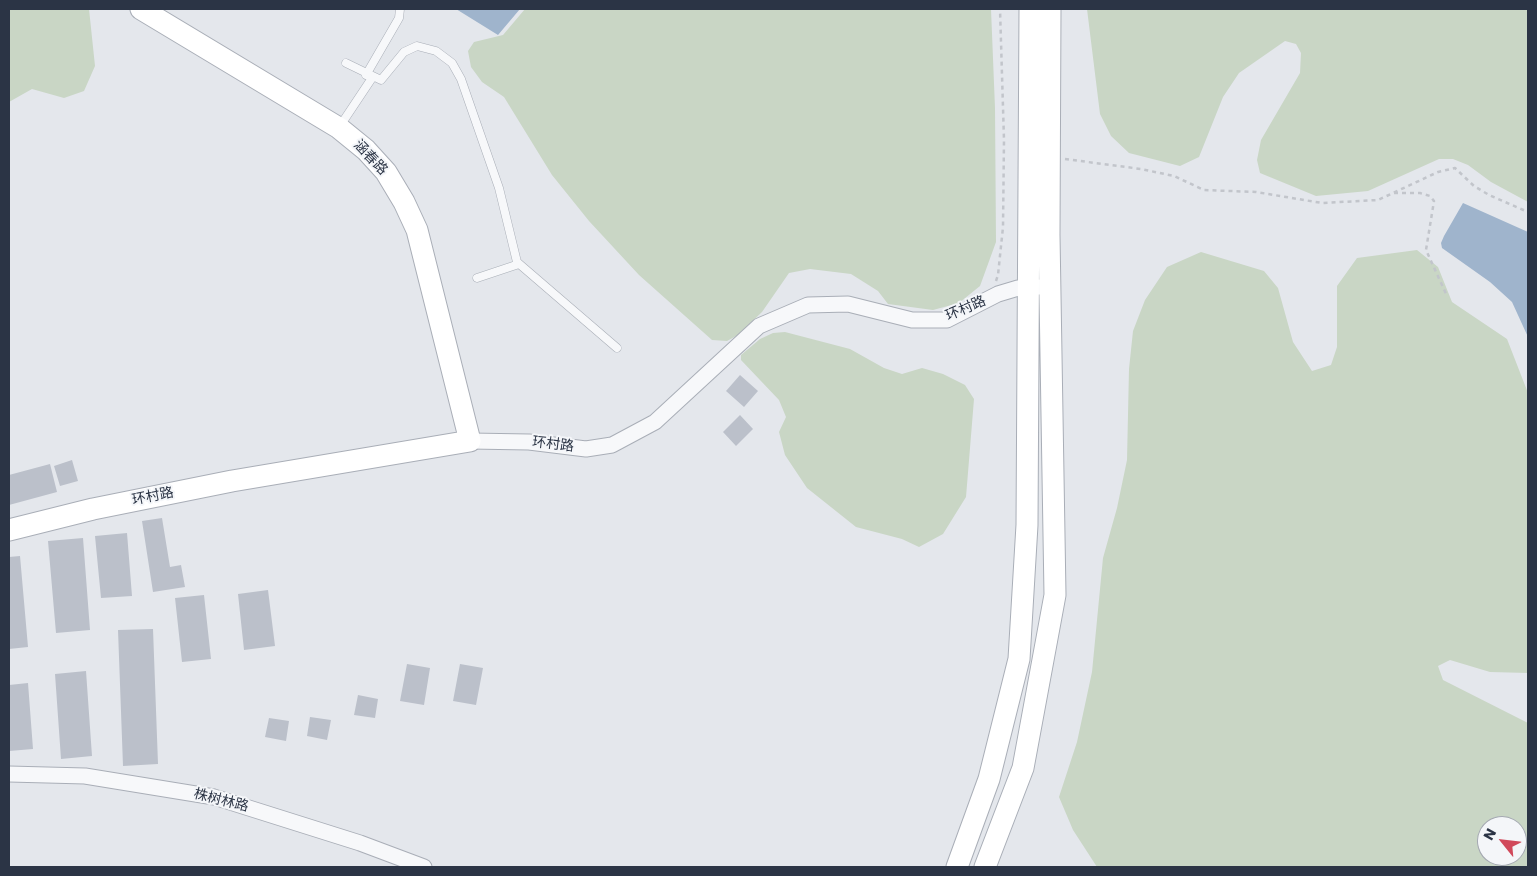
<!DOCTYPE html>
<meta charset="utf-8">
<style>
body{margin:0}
#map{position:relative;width:1537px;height:876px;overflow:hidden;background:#e4e7ec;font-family:Poppins,sans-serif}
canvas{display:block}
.frame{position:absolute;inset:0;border:10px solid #2b3445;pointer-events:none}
.north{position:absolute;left:1477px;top:816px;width:50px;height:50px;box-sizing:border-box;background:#f4f6f9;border:1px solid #a4a8b1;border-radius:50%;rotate:299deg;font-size:14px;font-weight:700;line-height:20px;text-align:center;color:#2b3445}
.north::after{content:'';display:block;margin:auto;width:18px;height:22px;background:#d1495b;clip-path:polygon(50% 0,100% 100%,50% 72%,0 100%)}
</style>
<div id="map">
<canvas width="1537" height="876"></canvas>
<div class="frame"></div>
<div class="north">N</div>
</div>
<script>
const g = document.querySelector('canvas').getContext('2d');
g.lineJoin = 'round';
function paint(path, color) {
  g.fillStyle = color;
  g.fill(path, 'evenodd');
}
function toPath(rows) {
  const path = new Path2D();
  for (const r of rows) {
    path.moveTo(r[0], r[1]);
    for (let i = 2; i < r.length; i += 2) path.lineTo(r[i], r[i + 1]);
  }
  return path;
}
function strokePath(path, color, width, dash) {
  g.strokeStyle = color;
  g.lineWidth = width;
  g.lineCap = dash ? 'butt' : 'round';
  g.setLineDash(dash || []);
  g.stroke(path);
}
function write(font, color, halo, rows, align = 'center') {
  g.font = font + ' Poppins,"Noto Sans SC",sans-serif';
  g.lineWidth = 4;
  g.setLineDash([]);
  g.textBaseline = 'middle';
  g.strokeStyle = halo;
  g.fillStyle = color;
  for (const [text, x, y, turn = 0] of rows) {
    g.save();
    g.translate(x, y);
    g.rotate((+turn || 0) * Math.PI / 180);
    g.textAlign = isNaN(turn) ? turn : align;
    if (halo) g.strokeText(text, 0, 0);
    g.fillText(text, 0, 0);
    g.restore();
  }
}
const green = toPath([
 [9,9,89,9,95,66,84,91,64,98,32,89,9,102],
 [525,9,991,9,995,108,996,242,980,286,959,303,933,310,888,304,878,291,851,274,810,269,789,273,762,312,738,335,727,341,712,340,639,275,589,221,552,175,504,97,482,82,471,67,468,51,474,42,503,35],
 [1087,9,1528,9,1528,202,1491,182,1468,165,1453,159,1439,159,1368,191,1316,196,1260,173,1257,160,1261,140,1300,73,1301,53,1296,44,1285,41,1239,73,1223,97,1199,157,1180,166,1129,153,1111,136,1100,114],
 [1417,250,1438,267,1452,302,1507,339,1528,393,1528,673,1490,672,1450,660,1438,666,1443,680,1528,723,1528,867,1097,867,1073,830,1059,797,1077,742,1092,672,1103,558,1117,508,1127,460,1129,369,1133,331,1145,300,1167,267,1201,252,1264,271,1278,288,1293,342,1312,371,1331,365,1337,347,1337,286,1357,258],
 [1487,826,1517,826,1517,856,1487,856],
 [785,332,850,349,884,368,902,374,922,368,943,374,965,385,974,399,966,497,943,534,919,547,902,539,856,527,807,488,785,455,779,432,786,417,779,400,741,360,741,355,760,339,773,333]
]);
const water = toPath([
 [456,9,520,9,498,35],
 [1463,203,1528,232,1528,337,1512,302,1490,282,1442,248,1441,243,1444,236]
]);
const building = toPath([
 [740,375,758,391,744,407,726,391],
 [740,415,753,429,736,446,723,432],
 [72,460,78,481,60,486,54,466],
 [50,464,57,492,9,505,9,475],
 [162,518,170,567,181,565,185,587,153,592,142,521],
 [127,533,132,596,101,598,95,536],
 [83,538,90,630,56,633,48,541],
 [20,556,28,647,9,649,9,557],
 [268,590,275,646,244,650,238,594],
 [204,595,211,659,182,662,175,598],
 [153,629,158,764,123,766,118,630],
 [407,664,430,668,424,705,400,701],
 [460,664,483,668,476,705,453,701],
 [86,671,92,756,61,759,55,674],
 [28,683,33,749,9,751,9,685],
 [358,695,378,699,375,718,354,715],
 [310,717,331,720,327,740,307,736],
 [269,718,289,721,286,741,265,737]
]);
const path = toPath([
 [1065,159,1141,169,1174,176,1204,190,1256,192,1322,203,1378,200,1438,172,1455,168,1474,186,1489,195,1528,212],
 [1394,193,1420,193,1430,196,1434,201,1426,250,1447,296],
 [996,281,998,275,1003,227,1004,140,1000,9]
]);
const lane = toPath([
 [346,63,381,80,404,52,417,46,436,51,452,63,461,79,499,188,517,262,617,348],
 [366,75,399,18,400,9],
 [340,126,372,78],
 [477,278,519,264]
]);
const street = toPath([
 [470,441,529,442,586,449,612,445,655,422,759,326,808,305,848,304,912,320,947,320,998,294,1018,288,1039,287],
 [9,774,85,776,214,797,360,843,424,867]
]);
const secondary = toPath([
 [9,530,93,509,232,481,470,441,417,230,404,202,386,172,366,150,339,128,141,9],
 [957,867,989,779,1019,659,1027,525,1030,9],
 [985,867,1023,768,1055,595,1049,235,1050,9]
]);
const streetNames = [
 ["涵春路",370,158,46],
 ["环村路",966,309,-23],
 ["环村路",553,445,7],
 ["环村路",153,497,-11],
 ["株树林路",221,801,14]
];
paint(green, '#c9d6c5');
paint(water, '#9fb4cc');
paint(building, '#bbc0ca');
strokePath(lane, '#a9aeb7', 9);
strokePath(street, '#a9aeb7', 17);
strokePath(secondary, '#a9aeb7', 23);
strokePath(path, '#c2c5cb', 2.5, [4, 4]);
strokePath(lane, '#f7f8fa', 8);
strokePath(street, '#f7f8fa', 15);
strokePath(secondary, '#fff', 21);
write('14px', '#2b3445', '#f4f6f9', streetNames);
</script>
